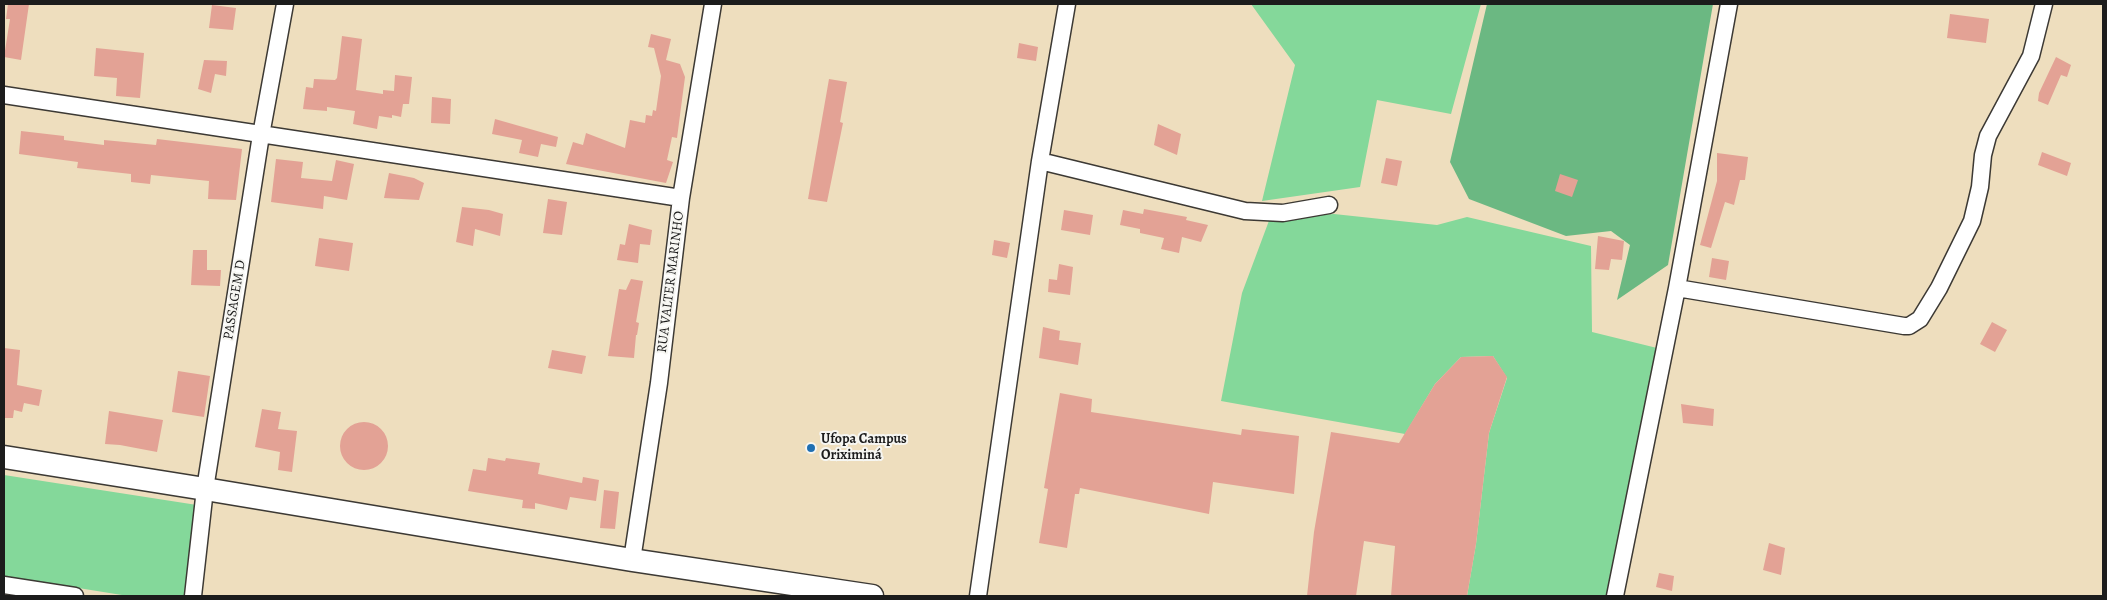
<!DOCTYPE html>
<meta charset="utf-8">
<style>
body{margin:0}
#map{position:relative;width:2107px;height:600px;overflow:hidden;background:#eedebe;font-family:Alegreya,serif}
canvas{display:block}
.frame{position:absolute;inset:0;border:5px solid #1c1c1c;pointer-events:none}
</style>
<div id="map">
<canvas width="2107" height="600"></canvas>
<div class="frame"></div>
</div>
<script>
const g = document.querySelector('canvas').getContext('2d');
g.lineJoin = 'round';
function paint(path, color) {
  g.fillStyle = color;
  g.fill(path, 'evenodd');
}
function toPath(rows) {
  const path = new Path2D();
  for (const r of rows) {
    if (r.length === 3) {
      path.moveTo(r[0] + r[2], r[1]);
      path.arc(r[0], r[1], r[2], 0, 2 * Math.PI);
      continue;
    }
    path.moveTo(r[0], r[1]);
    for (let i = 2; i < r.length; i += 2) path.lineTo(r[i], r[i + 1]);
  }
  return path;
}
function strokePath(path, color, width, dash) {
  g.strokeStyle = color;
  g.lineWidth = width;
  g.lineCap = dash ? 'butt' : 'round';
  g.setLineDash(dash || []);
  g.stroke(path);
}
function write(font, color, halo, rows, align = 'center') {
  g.font = font + ' Alegreya,serif';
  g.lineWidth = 4;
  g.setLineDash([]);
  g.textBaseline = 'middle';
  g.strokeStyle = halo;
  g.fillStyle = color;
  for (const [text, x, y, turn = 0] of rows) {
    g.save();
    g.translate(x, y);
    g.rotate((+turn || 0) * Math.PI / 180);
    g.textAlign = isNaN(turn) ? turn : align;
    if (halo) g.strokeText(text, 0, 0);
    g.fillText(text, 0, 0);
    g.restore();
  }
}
const green = toPath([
 [1251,4,1481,4,1451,114,1377,100,1360,187,1262,201,1295,65],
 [1334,214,1437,225,1467,217,1591,246,1592,332,1657,348,1608,596,1467,596,1476,544,1489,433,1507,378,1493,356,1461,357,1435,384,1405,434,1221,401,1242,293,1270,218],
 [4,475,197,505,184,596,128,596,4,576]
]);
const forest = toPath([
 [1487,4,1713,4,1668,265,1617,300,1630,245,1611,231,1566,236,1469,199,1450,162]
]);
const building = toPath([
 [8,4,29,4,21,60,4,57,10,19,6,19],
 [212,5,236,8,233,30,209,28],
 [1950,14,1989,19,1986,43,1947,38],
 [651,34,671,39,666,60,680,64,685,77,677,138,672,137,667,160,673,162,666,183,566,164,573,142,583,145,586,133,625,148,630,120,645,123,646,115,652,116,653,110,656,111,661,76,654,48,648,47],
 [342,36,362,39,356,90,383,94,383,90,394,91,395,75,412,77,409,104,403,104,401,117,392,115,392,118,379,116,377,129,353,124,355,111,327,107,327,111,303,109,306,87,313,88,314,79,335,80,337,78],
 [1019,43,1038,47,1036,61,1017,58],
 [96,48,144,53,140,98,116,96,117,78,94,76],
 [2056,57,2071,65,2067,77,2061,75,2048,105,2038,101,2039,93],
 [204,60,227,61,226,76,215,74,211,93,198,89],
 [829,79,847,82,840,122,843,123,827,202,808,199],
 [432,97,451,99,450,124,431,123],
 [495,119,558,137,556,147,541,144,538,157,519,153,522,140,492,134],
 [1158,124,1181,134,1177,155,1154,145],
 [21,131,64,136,64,140,104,145,104,140,156,145,157,139,242,149,236,200,208,199,209,181,151,175,150,184,131,182,131,174,77,168,78,162,19,154],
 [2042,152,2071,163,2067,176,2038,165],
 [1717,153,1748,157,1745,180,1740,180,1734,205,1725,202,1711,248,1700,245,1717,181],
 [1386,158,1402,161,1397,186,1381,183],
 [276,159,303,162,301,178,332,181,336,160,354,164,347,200,324,196,323,209,271,202],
 [389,173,414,178,424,183,419,200,384,198],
 [1560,174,1578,180,1572,197,1555,191],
 [548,199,567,202,562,235,543,233],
 [462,207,489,210,503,214,500,236,475,229,473,246,456,242],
 [1144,209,1187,217,1186,220,1208,225,1201,242,1182,237,1179,253,1161,249,1164,238,1140,233,1140,229,1120,225,1123,210,1143,214],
 [1064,210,1093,215,1090,235,1061,230],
 [629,224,652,230,650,245,640,244,638,263,617,260,620,244,625,245],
 [1598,236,1624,241,1622,260,1611,259,1609,270,1595,269],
 [319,238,353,243,349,271,315,266],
 [994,240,1010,243,1007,258,992,255],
 [193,250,207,250,207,270,221,270,220,286,191,285],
 [1712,258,1729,261,1726,280,1709,277],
 [1059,264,1073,267,1070,295,1048,292,1049,279,1057,280],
 [631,279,643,281,636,322,639,323,637,335,636,335,634,358,608,356,619,289,626,290],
 [1992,322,2007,330,1995,352,1980,344],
 [1043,327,1060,331,1059,340,1081,343,1078,365,1039,358],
 [4,348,20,350,17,385,42,390,39,406,24,403,22,412,14,410,13,418,4,418],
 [552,350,586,356,582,374,548,368],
 [1493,356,1507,377,1489,433,1476,544,1467,596,1391,596,1395,546,1364,541,1356,596,1307,596,1314,532,1331,432,1399,443,1435,384,1461,357],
 [178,371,210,376,204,417,172,412],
 [1060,393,1092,399,1091,412,1241,435,1242,429,1299,436,1294,494,1213,482,1209,514,1080,488,1079,494,1075,494,1067,548,1039,543,1048,489,1044,488],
 [1681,404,1714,409,1713,426,1683,423],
 [262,409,281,412,278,429,297,431,292,472,278,470,280,452,255,447],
 [109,411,163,420,157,452,120,445,105,444],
 [364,446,24],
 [488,458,505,461,506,458,540,463,538,474,582,483,583,477,599,480,596,501,570,497,567,510,535,503,535,509,522,508,523,500,468,491,473,469,486,471],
 [604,490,619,492,615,529,600,528],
 [1769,543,1785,548,1781,575,1763,570],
 [1659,573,1674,576,1672,591,1656,587]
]);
const minor = toPath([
 [4,95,681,198],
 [1040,161,1245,211,1283,213,1329,205],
 [1677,288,1904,326,1909,326,1920,319,1939,288,1972,221,1980,187,1983,155,1988,136,2031,56,2044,4],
 [632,560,659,383,681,198,713,4],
 [4,585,75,596],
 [193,596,205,489,261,135,285,4],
 [978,596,1040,161,1067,4],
 [1615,596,1677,288,1729,4]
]);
const secondary = toPath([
 [4,457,205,489,632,560,872,596]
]);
const markers = [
 [811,448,5,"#1f6fb2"]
];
const streetNames = [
 ["RUA VALTER MARINHO",671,282,-83],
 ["PASSAGEM D",235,300,-81]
];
const poiNames = [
 ["Ufopa Campus",821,440],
 ["Oriximiná",821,456]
];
paint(green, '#84d89a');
paint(forest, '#6bb882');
paint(building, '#e3a295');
strokePath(minor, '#3c3934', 19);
strokePath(secondary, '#3c3934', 25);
strokePath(minor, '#fff', 16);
strokePath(secondary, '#fff', 22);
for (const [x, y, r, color] of markers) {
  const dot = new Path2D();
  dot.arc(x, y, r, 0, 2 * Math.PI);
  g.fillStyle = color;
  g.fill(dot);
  strokePath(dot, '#f6f6f2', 2);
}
write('14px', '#1c1c1c', '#f6f6f2', streetNames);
write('bold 14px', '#1c1c1c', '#f6f6f2', poiNames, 'left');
</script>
